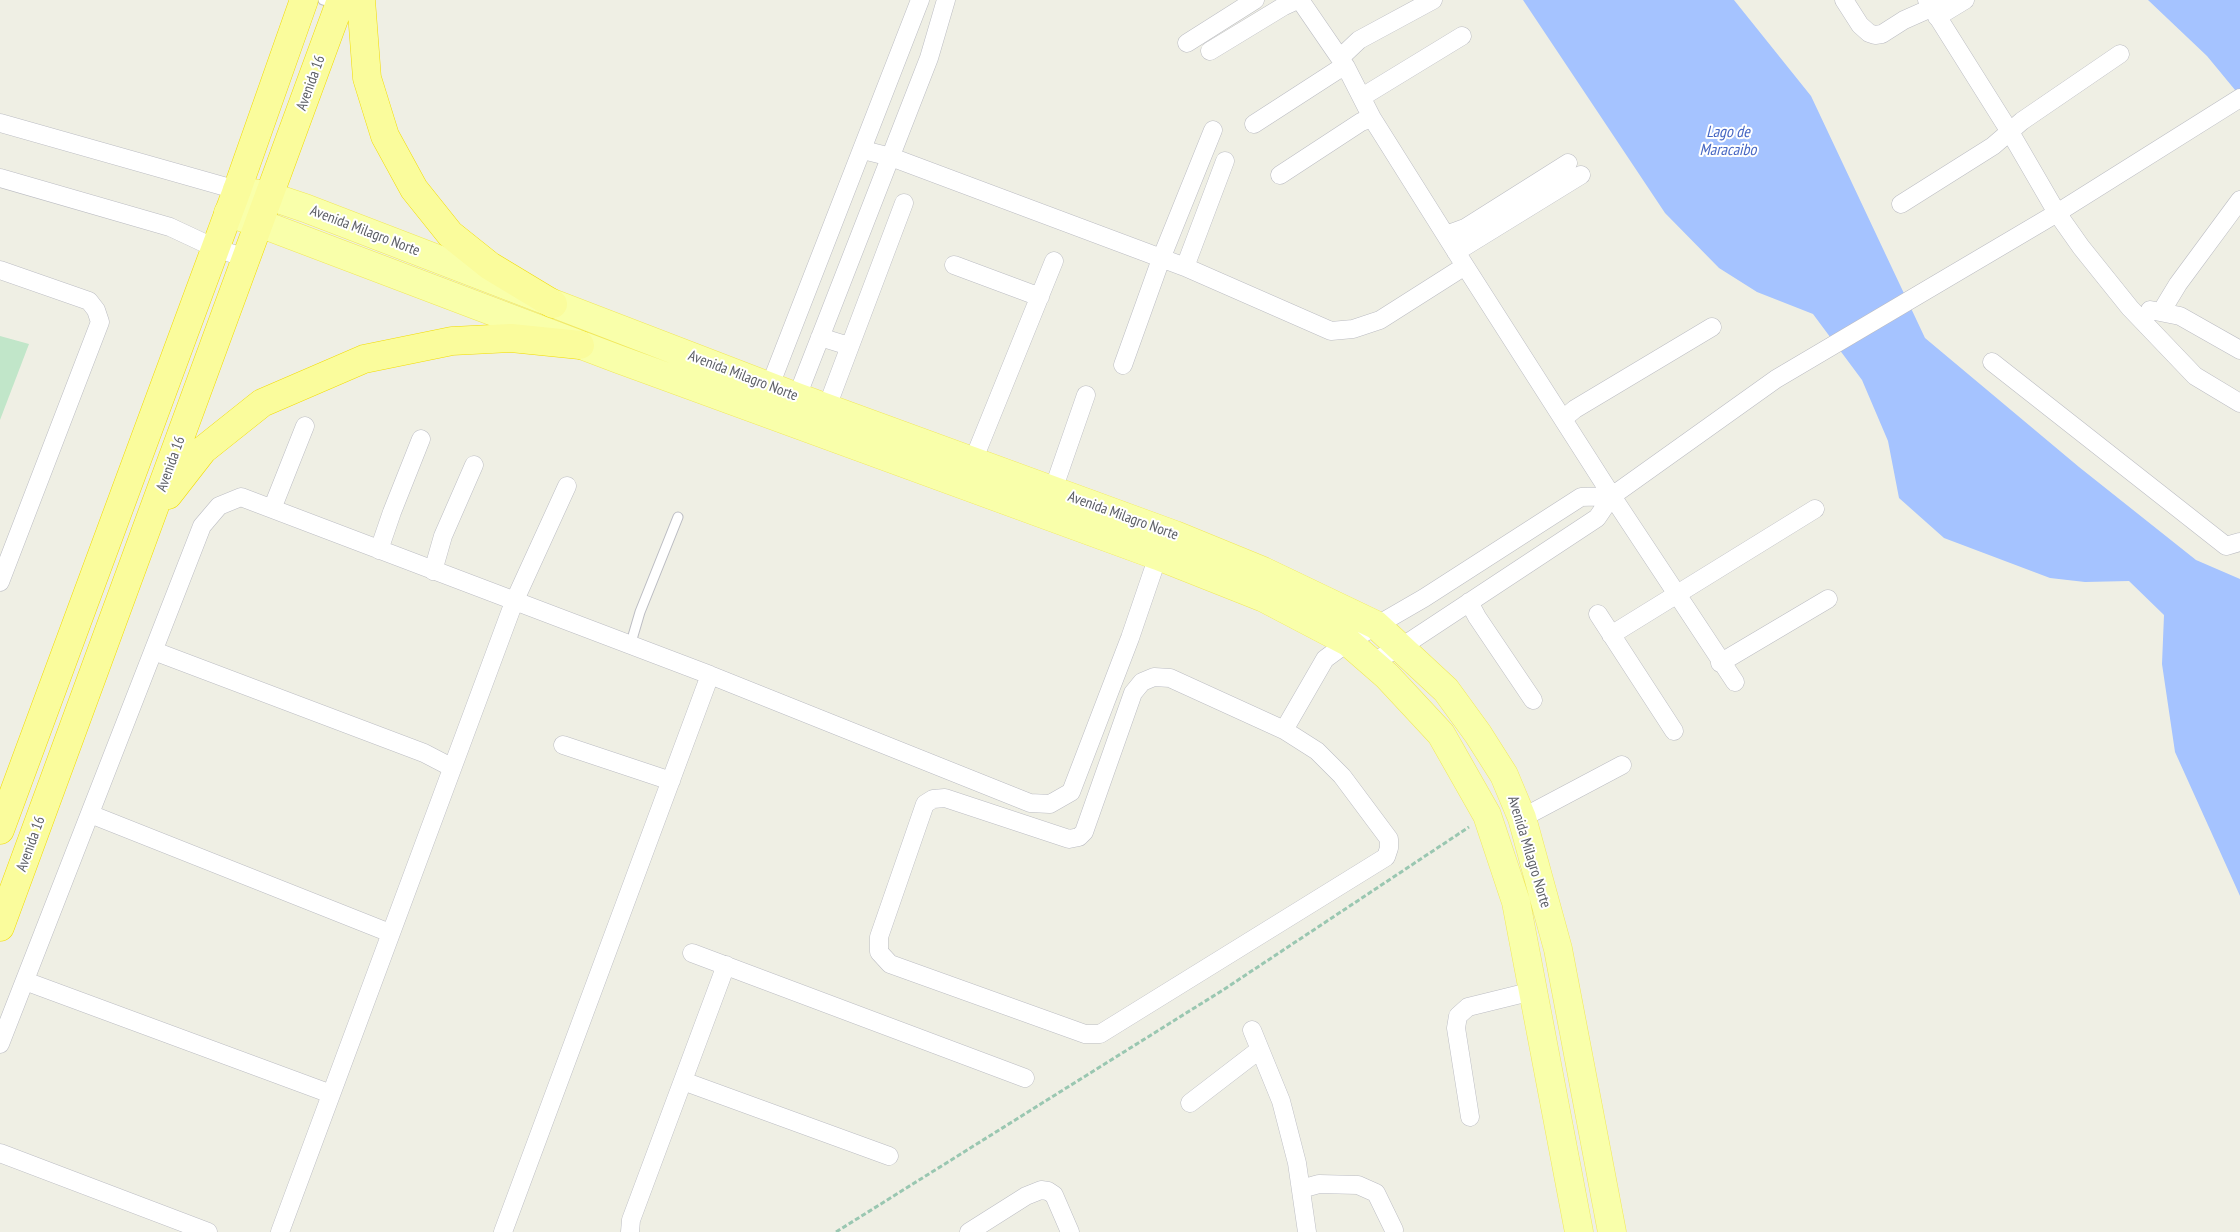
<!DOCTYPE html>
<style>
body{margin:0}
canvas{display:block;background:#efefe4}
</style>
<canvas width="2240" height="1232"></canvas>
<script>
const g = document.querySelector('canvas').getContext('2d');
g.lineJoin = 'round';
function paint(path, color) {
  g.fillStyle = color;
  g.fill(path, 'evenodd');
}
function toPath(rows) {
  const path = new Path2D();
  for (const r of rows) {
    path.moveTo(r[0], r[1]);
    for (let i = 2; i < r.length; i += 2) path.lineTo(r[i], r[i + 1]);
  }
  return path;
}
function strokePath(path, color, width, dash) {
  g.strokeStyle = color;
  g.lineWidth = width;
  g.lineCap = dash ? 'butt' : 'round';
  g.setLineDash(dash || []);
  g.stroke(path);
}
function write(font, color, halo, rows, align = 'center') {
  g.font = font + ' "PT Sans Narrow",sans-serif';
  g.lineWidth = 4;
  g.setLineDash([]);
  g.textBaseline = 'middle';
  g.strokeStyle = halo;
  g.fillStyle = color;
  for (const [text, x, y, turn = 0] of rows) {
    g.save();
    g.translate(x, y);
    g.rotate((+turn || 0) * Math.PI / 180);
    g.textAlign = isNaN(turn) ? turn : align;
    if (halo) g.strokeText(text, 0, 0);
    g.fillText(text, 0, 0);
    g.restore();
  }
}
const green = toPath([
 [0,336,29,344,0,420]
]);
const water = toPath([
 [1523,0,1734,0,1811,96,1925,338,2079,467,2196,560,2240,579,2240,896,2175,752,2162,664,2164,615,2129,581,2085,582,2050,578,1944,538,1899,498,1888,441,1862,380,1813,314,1757,292,1719,268,1665,213],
 [2148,0,2240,0,2240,96,2207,56]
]);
const path = toPath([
 [836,1232,1223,990,1469,827]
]);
const service = toPath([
 [323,0,337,4],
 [630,646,640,612,678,517]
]);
const minor = toPath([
 [1300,0,1346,67,1372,118,1465,266,1612,496,1735,682],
 [1844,0,1860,25,1869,33,1875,35,1882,34,1904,20,1931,8,1942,0],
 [1927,0,2010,132,2057,213,2081,247,2130,308,2195,376,2240,403],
 [1937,17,1965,0],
 [1187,43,1255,0],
 [1210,51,1284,6,1297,0],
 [1340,58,1359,40,1433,0],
 [1362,97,1462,36],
 [0,123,237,190],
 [1254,124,1336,71,1346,67],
 [863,150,891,157,1185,267,1331,331,1353,329,1380,320,1465,266],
 [1280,175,1361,122,1372,118],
 [0,178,170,227,215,248,246,258],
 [1901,204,1993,146,2022,121,2120,54],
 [1446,235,1465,228,1568,163],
 [1456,252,1581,175],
 [954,265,1040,297],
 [1185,267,1225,161],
 [0,270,89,301,96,310,100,322,0,582],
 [2150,310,2180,316,2240,350],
 [2161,312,2178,284,2240,200],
 [820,337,849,346],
 [1992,362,2226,546,2240,542],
 [1123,365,1161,259,1213,130],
 [766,396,920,0],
 [793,407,929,58,946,0],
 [827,407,904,203],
 [1563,419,1575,409,1712,327],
 [973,461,1054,261],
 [1053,490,1086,395],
 [272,509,305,426],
 [379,550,392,512,421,439],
 [433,571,443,536,474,465],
 [1469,602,1477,617,1533,700],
 [1598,614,1674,731],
 [1611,635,1815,509],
 [154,651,424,753,451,767],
 [1371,662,1400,648,1597,518,1612,496,1776,379,2057,213,2240,98],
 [1720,663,1828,599],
 [710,675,1030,803,1050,804,1071,792,1130,638,1158,556],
 [1154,677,1170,678,1284,730,1317,751,1342,776,1389,839,1389,848,1386,857,1100,1034,1085,1034,890,964,879,952,879,937,925,804,933,799,945,798,1069,839,1079,837,1084,832,1133,693,1142,682,1154,677],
 [1284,730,1325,659,1348,642,1424,598,1581,497,1612,496],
 [563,745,671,781],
 [90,814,390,933],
 [1522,818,1622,765],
 [692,953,1025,1078],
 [25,981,331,1094],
 [1252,1030,1281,1101,1297,1163,1307,1232],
 [0,1044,202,526,219,506,241,497,710,675,503,1232],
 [683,1081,889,1156],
 [1190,1103,1259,1050],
 [1470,1117,1456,1028,1458,1016,1468,1007,1533,991],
 [0,1153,208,1232],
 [1301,1189,1319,1184,1358,1185,1376,1193,1394,1230],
 [280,1232,514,602,567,486],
 [630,1232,631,1220,726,965],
 [969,1232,1026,1196,1041,1190,1048,1191,1054,1195,1070,1232]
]);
const primary = toPath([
 [237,190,269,196,305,208,797,397,1175,535,1263,571,1376,625,1446,690,1478,734,1504,775,1522,818,1558,949,1612,1232],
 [228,213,259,223,618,359,1158,556,1264,598,1348,642,1387,676,1441,734,1487,815,1516,902,1579,1232]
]);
const trunk = toPath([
 [361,0,367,78,385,136,414,189,450,234,490,266,553,304],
 [168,495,203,450,262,403,364,359,452,341,511,338,580,345],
 [0,830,237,190,304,0],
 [0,927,341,0]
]);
const streetNames = [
 ["Avenida 16",311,83,-70],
 ["Avenida Milagro Norte",365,231,21],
 ["Avenida Milagro Norte",743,376,21],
 ["Avenida 16",171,464,-70],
 ["Avenida Milagro Norte",1123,516,20],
 ["Avenida 16",31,844,-70],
 ["Avenida Milagro Norte",1529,852,73]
];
const waterNames = [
 ["Lago de",1728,132],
 ["Maracaibo",1728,150]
];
paint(green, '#c1e6c9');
paint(water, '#a5c3ff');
strokePath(service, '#bcbdc3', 11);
strokePath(minor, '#bcbdc3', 19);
strokePath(primary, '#f1e85b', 29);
strokePath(trunk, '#f2dc01', 29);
strokePath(path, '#9ac7b1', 3, [5, 2.5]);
strokePath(service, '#fff', 9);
strokePath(minor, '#fff', 18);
strokePath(primary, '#f9ffaa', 28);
strokePath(trunk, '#fafc9c', 28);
write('15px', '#5c5e65', '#fff', streetNames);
write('italic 16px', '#4667c3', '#fff', waterNames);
</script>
